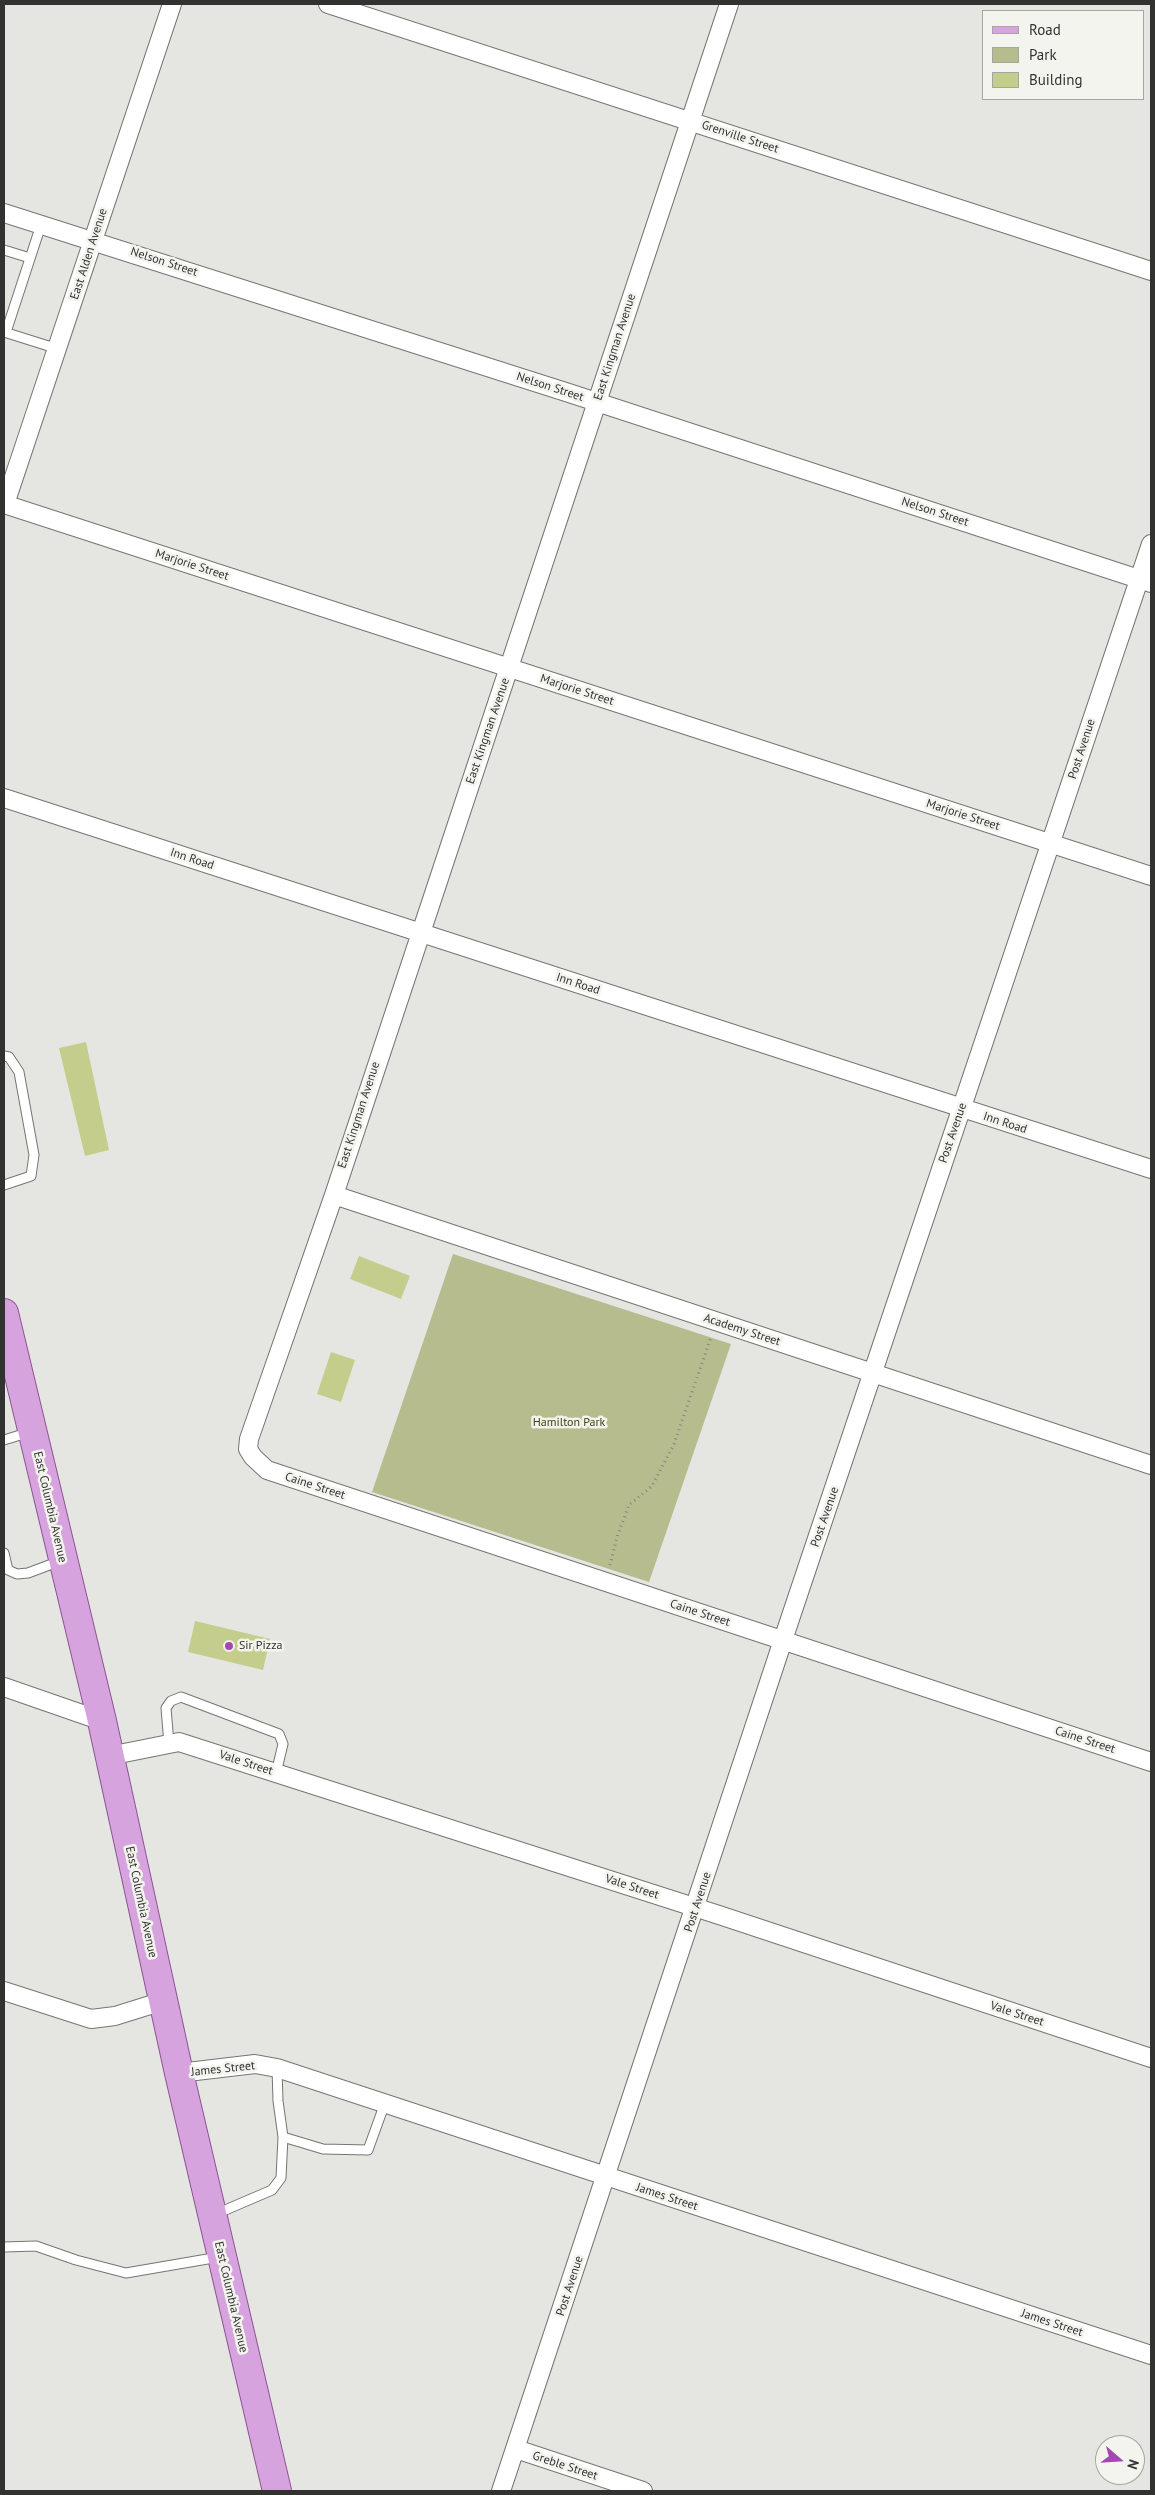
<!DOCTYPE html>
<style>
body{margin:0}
#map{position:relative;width:1155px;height:2495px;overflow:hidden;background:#e5e6e1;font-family:"PT Sans",sans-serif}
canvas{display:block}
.frame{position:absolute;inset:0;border:5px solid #323331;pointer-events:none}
.legend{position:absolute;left:982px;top:10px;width:162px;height:90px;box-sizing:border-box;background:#f3f4ee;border:1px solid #a6a7a2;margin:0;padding:6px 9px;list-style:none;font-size:15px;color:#323331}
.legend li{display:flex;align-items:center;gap:10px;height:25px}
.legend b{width:25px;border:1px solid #a6a7a2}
.north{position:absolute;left:1095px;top:2435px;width:50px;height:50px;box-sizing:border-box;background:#f3f4ee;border:1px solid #a6a7a2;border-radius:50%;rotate:109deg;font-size:14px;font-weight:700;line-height:20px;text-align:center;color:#323331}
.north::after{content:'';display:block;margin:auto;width:18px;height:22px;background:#a547b1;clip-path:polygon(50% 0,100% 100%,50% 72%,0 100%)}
</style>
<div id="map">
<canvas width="1155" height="2495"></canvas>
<div class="frame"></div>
<ul class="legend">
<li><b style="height:6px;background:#d7a3de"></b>Road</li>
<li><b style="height:14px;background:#b6bc8e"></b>Park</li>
<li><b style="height:14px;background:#c5cd8c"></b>Building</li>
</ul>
<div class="north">N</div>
</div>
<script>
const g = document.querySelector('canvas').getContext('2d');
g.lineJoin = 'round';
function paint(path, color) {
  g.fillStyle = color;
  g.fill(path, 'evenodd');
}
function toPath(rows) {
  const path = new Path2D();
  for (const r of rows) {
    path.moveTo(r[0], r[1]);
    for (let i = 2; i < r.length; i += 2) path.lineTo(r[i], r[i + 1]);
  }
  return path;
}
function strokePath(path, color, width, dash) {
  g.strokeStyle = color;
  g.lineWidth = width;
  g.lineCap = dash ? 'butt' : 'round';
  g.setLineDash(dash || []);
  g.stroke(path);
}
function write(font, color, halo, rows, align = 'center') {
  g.font = font + ' "PT Sans",sans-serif';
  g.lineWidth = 5;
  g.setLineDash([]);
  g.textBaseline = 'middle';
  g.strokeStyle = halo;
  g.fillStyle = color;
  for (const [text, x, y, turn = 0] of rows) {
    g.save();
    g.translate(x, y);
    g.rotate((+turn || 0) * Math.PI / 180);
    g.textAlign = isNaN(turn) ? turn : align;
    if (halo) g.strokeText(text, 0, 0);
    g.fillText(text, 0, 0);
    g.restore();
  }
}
const green = toPath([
 [453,1254,731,1344,649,1582,372,1492]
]);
const building = toPath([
 [86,1042,109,1150,85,1156,59,1048],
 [359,1256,410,1276,401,1299,350,1279],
 [331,1352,355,1360,341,1402,317,1394],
 [195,1621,270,1639,263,1670,188,1652]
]);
const path = toPath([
 [610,1565,617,1537,629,1505,652,1486,674,1444,711,1337]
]);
const service = toPath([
 [4,250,30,258],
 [4,332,58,349],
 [6,332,41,225],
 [4,1056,9,1057,19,1072,34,1155,31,1176,4,1185],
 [4,1440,30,1432],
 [4,1553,8,1570,17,1574,28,1573,60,1561],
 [169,1744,166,1708,171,1701,181,1697,279,1734,283,1744,276,1773],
 [283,2137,323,2149,368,2150,385,2103],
 [216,2214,272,2190,281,2178,283,2137,278,2101,277,2068],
 [4,2247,36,2246,76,2260,126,2273,219,2257]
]);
const minor = toPath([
 [328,4,1151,271],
 [729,4,334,1195,249,1439,248,1449,253,1457,267,1470,1151,1762],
 [4,213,572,394,1151,583],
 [4,504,1151,876],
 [5,504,172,4],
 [4,798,1151,1169],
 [334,1195,1151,1465],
 [4,1687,102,1721],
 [109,1756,179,1742,719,1915,1151,2058],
 [4,1991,91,2019,115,2016,163,2001],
 [179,2073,255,2064,277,2068,1151,2355],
 [516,2449,643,2491],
 [501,2491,791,1616,1151,544]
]);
const primary = toPath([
 [4,1313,102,1721,179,2073,277,2491]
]);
const markers = [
 [229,1646,5,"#a547b1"]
];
const streetNames = [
 ["Grenville Street",740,137,18],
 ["East Alden Avenue",89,254,-72],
 ["Nelson Street",164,262,18],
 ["East Kingman Avenue",615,347,-72],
 ["Nelson Street",550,387,18],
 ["Nelson Street",935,512,18],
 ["Marjorie Street",192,565,18],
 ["Marjorie Street",577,690,18],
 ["East Kingman Avenue",488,731,-71],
 ["Post Avenue",1082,749,-72],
 ["Marjorie Street",963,815,18],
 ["Inn Road",192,859,18],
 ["Inn Road",578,984,18],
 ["East Kingman Avenue",359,1115,-72],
 ["Inn Road",1005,1123,18],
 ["Post Avenue",953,1133,-71],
 ["Academy Street",742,1330,18],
 ["Caine Street",315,1486,18],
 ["East Columbia Avenue",50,1507,77],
 ["Post Avenue",825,1517,-71],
 ["Caine Street",700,1613,18],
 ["Caine Street",1085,1740,18],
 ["Vale Street",246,1763,18],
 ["Vale Street",632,1887,18],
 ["East Columbia Avenue",141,1902,78],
 ["Post Avenue",698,1902,-72],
 ["Vale Street",1017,2014,18],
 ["James Street",223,2069,-6],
 ["James Street",667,2197,18],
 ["Post Avenue",570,2286,-72],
 ["East Columbia Avenue",231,2297,77],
 ["James Street",1052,2323,18],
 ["Greble Street",565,2466,18]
];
const parkNames = [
 ["Hamilton Park",569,1423]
];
const poiNames = [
 ["Sir Pizza",239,1646]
];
paint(green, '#b6bc8e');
paint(building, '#c5cd8c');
strokePath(service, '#757671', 11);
strokePath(minor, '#757671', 20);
strokePath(primary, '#8c5493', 30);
strokePath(path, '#858683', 3, [1, 4]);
strokePath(service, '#fff', 9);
strokePath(minor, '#fff', 18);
strokePath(primary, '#d7a3de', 28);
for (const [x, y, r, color] of markers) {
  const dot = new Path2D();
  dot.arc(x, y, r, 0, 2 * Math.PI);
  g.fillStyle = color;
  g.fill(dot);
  strokePath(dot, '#f3f4ee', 2);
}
write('12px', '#323331', '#f3f4ee', streetNames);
write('12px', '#3e4211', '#f3f4ee', parkNames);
write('12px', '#323331', '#f3f4ee', poiNames, 'left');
</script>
